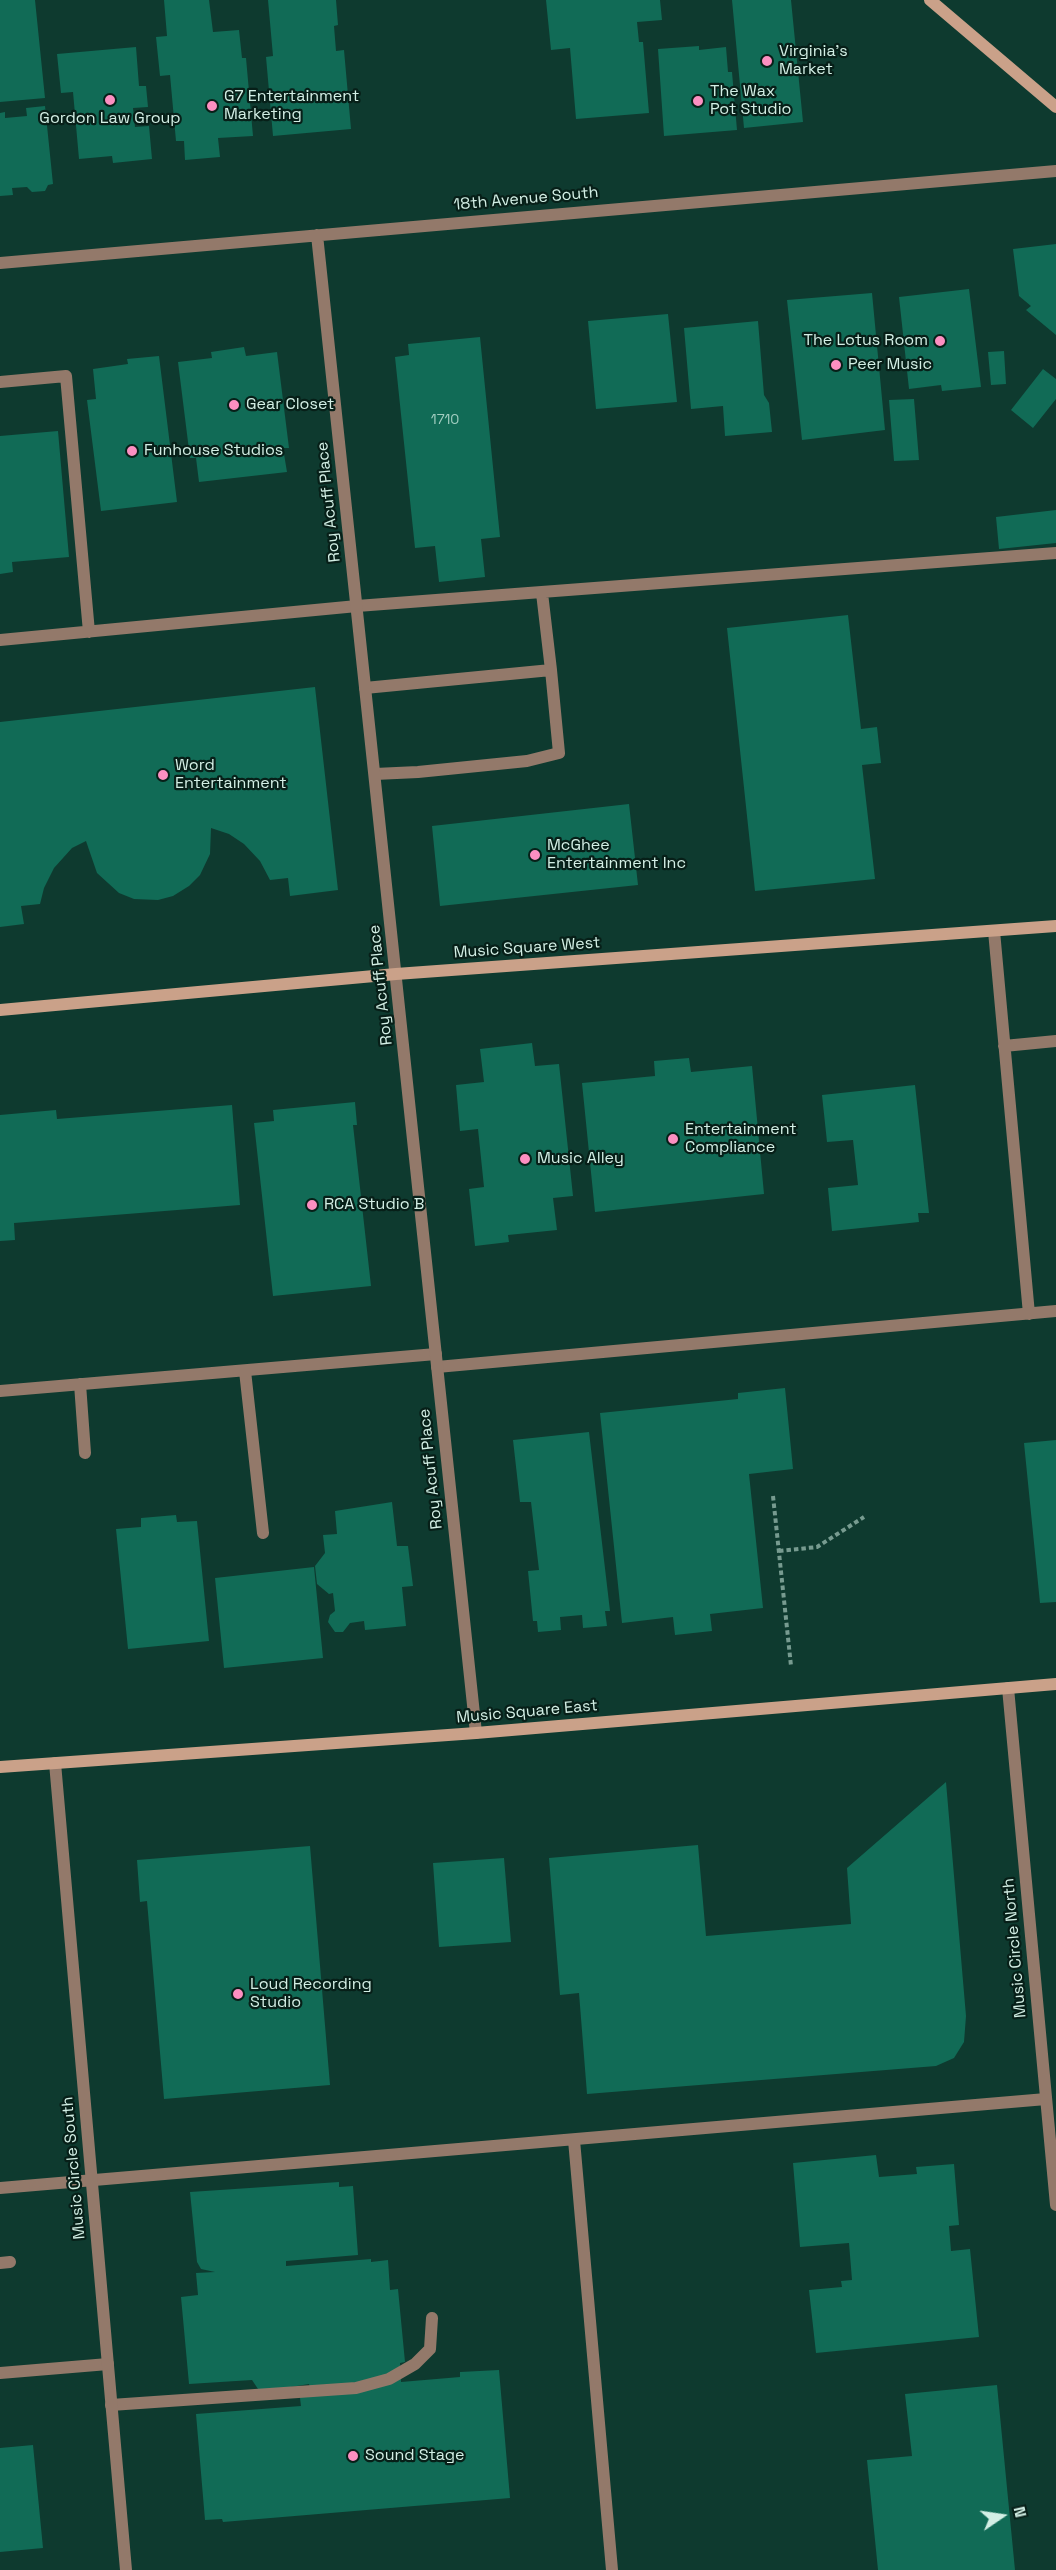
<!DOCTYPE html>
<style>
body{margin:0}
#map{position:relative;width:1056px;height:2570px;overflow:hidden;background:#0e3a2f;font-family:"Space Grotesk",sans-serif}
canvas{display:block}
.north{position:absolute;left:972px;top:2486px;width:60px;height:60px;-webkit-text-stroke:4px #071f18;paint-order:stroke;rotate:77deg;font-size:16px;font-weight:700;line-height:24px;text-align:center;color:#d3efe5}
.north::after{content:'';display:block;margin:auto;width:21px;height:27px;background:#d3efe5;clip-path:polygon(50% 0,100% 100%,50% 72%,0 100%)}
</style>
<div id="map">
<canvas width="1056" height="2570"></canvas>
<div class="north">N</div>
</div>
<script>
const g = document.querySelector('canvas').getContext('2d');
g.lineJoin = 'round';
function paint(path, color) {
  g.fillStyle = color;
  g.fill(path, 'evenodd');
}
function toPath(rows) {
  const path = new Path2D();
  for (const r of rows) {
    path.moveTo(r[0], r[1]);
    for (let i = 2; i < r.length; i += 2) path.lineTo(r[i], r[i + 1]);
  }
  return path;
}
function strokePath(path, color, width, dash) {
  g.strokeStyle = color;
  g.lineWidth = width;
  g.lineCap = dash ? 'butt' : 'round';
  g.setLineDash(dash || []);
  g.stroke(path);
}
function write(font, color, halo, rows, align = 'center') {
  g.font = font + ' "Space Grotesk",sans-serif';
  g.lineWidth = 4.5;
  g.setLineDash([]);
  g.textBaseline = 'middle';
  g.strokeStyle = halo;
  g.fillStyle = color;
  for (const [text, x, y, turn = 0] of rows) {
    g.save();
    g.translate(x, y);
    g.rotate((+turn || 0) * Math.PI / 180);
    g.textAlign = isNaN(turn) ? turn : align;
    if (halo) g.strokeText(text, 0, 0);
    g.fillText(text, 0, 0);
    g.restore();
  }
}
const building = toPath([
 [0,0,35,0,45,98,0,102],
 [164,0,209,0,213,32,239,30,242,58,246,58,253,136,218,138,220,157,185,160,184,141,176,141,170,75,160,76,156,37,167,36],
 [268,0,336,0,338,25,334,26,336,51,344,50,351,129,273,136,266,57,273,56],
 [546,0,660,0,662,20,637,22,639,42,643,42,649,113,576,119,570,48,551,50],
 [732,0,791,0,803,122,744,128],
 [699,46,699,50,726,47,728,72,732,72,737,130,664,136,658,49],
 [136,47,139,86,146,86,148,107,133,108,135,127,149,126,152,159,113,163,112,156,79,159,73,92,61,93,57,54],
 [45,106,53,184,48,185,45,191,32,192,27,187,12,188,13,195,0,196,0,113,5,112,5,118,27,116,26,108],
 [1056,244,1056,335,1026,310,1031,306,1019,296,1013,249],
 [969,289,981,387,942,391,941,385,909,389,899,297],
 [872,293,885,430,802,440,787,300],
 [668,314,677,402,596,409,588,321],
 [758,321,764,395,769,403,772,432,725,436,723,406,691,409,684,328],
 [480,337,500,537,481,539,485,577,439,582,435,546,415,548,395,357,409,355,408,344],
 [244,347,246,356,277,352,289,448,283,448,287,472,199,482,196,458,190,458,178,362,212,358,211,352],
 [1004,351,1006,384,991,385,988,352],
 [159,356,177,502,101,511,87,400,96,399,93,369,128,364,127,359],
 [1043,369,1056,379,1056,399,1033,428,1011,410],
 [914,399,919,460,894,461,889,400],
 [58,431,69,557,12,562,13,572,0,574,0,436],
 [1056,510,1056,543,999,549,996,517],
 [848,615,861,729,877,727,881,763,862,765,875,879,755,891,727,628],
 [315,687,338,890,290,896,288,878,270,880,260,861,244,844,229,834,211,828,210,854,200,875,189,886,173,896,158,900,134,899,119,893,97,873,86,841,72,848,54,868,44,888,40,904,21,906,24,924,0,927,0,722],
 [629,804,638,885,440,906,432,826],
 [532,1043,535,1066,559,1064,573,1196,553,1198,557,1230,508,1235,509,1242,475,1246,469,1189,484,1187,478,1129,460,1131,456,1085,484,1082,480,1049],
 [689,1058,691,1072,752,1066,764,1194,595,1212,582,1083,655,1076,654,1061],
 [915,1085,929,1213,918,1213,919,1222,832,1231,828,1188,858,1185,853,1140,827,1142,822,1095],
 [355,1102,357,1125,353,1125,371,1286,273,1296,254,1123,274,1121,273,1110],
 [232,1105,240,1205,14,1223,15,1240,0,1241,0,1115,56,1110,57,1119],
 [785,1388,793,1469,749,1474,763,1608,710,1614,712,1631,675,1635,673,1617,622,1623,600,1413,738,1399,738,1393],
 [589,1432,610,1611,605,1611,607,1626,583,1628,582,1615,560,1617,561,1630,538,1632,537,1621,533,1621,528,1571,539,1570,531,1502,520,1502,513,1440],
 [1056,1440,1056,1602,1040,1603,1024,1443],
 [392,1502,397,1546,408,1546,413,1586,402,1587,406,1626,365,1630,364,1621,350,1623,343,1632,335,1632,328,1622,330,1615,335,1611,333,1593,329,1594,317,1584,315,1566,325,1553,323,1535,337,1534,335,1511],
 [176,1515,177,1522,197,1521,209,1641,128,1649,116,1529,141,1527,141,1518],
 [314,1567,323,1658,224,1668,215,1578],
 [946,1782,966,2016,964,2042,954,2058,936,2066,587,2094,579,1993,560,1995,549,1858,698,1845,706,1936,851,1924,847,1868],
 [310,1846,330,2085,164,2099,147,1901,140,1902,137,1860],
 [504,1858,511,1942,439,1947,433,1863],
 [876,2155,879,2177,917,2174,916,2167,954,2164,959,2225,949,2226,951,2251,970,2249,979,2337,816,2353,809,2290,842,2287,841,2281,852,2280,849,2243,800,2247,793,2163],
 [339,2182,339,2187,353,2186,358,2255,286,2261,286,2266,371,2259,371,2262,388,2260,390,2290,398,2289,405,2362,400,2363,401,2382,460,2377,460,2372,499,2370,510,2498,223,2522,222,2519,205,2520,196,2414,301,2406,299,2390,310,2389,309,2384,260,2392,252,2380,189,2384,181,2297,198,2295,196,2273,215,2272,201,2269,197,2262,190,2192],
 [997,2385,1015,2570,878,2570,867,2460,912,2456,905,2394],
 [33,2445,43,2548,0,2552,0,2448]
]);
const path = toPath([
 [773,1496,791,1666],
 [779,1551,817,1547,864,1517]
]);
const service = toPath([
 [0,382,66,376,89,632],
 [542,593,551,670],
 [0,640,357,606,1056,553],
 [365,688,551,670,559,753,527,761,418,772,375,774],
 [994,931,1029,1314],
 [1004,1046,1056,1041],
 [437,1367,1056,1311],
 [245,1371,263,1533],
 [80,1384,85,1453],
 [0,1391,436,1354],
 [574,2140,612,2570],
 [0,2188,1046,2099],
 [0,2263,10,2262],
 [0,2373,108,2364],
 [111,2405,356,2388,389,2379,415,2364,430,2349,432,2318]
]);
const minor = toPath([
 [317,235,476,1733],
 [0,263,1056,171],
 [1008,1688,1056,2205],
 [55,1763,126,2570]
]);
const secondary = toPath([
 [930,0,1056,107],
 [0,1010,396,974,1056,926],
 [0,1767,476,1733,1056,1684]
]);
const markers = [
 [767,61,6,"#fc8fc1"],
 [110,100,6,"#fc8fc1"],
 [698,101,6,"#fc8fc1"],
 [212,106,6,"#fc8fc1"],
 [940,341,6,"#fc8fc1"],
 [836,365,6,"#fc8fc1"],
 [234,405,6,"#fc8fc1"],
 [132,451,6,"#fc8fc1"],
 [163,775,6,"#fc8fc1"],
 [535,855,6,"#fc8fc1"],
 [673,1139,6,"#fc8fc1"],
 [525,1159,6,"#fc8fc1"],
 [312,1205,6,"#fc8fc1"],
 [238,1994,6,"#fc8fc1"],
 [353,2456,6,"#fc8fc1"]
];
const numberNames = [
 ["1710",445,420]
];
const poiNames = [
 ["Virginia's",779,52],
 ["Market",779,70],
 ["The Wax",710,92],
 ["Pot Studio",710,110],
 ["G7 Entertainment",224,97],
 ["Marketing",224,115],
 ["Gordon Law Group",110,119,"center"],
 ["The Lotus Room",928,341,"right"],
 ["Peer Music",848,365],
 ["Gear Closet",246,405],
 ["Funhouse Studios",144,451],
 ["Word",175,766],
 ["Entertainment",175,784],
 ["McGhee",547,846],
 ["Entertainment Inc",547,864],
 ["Entertainment",685,1130],
 ["Compliance",685,1148],
 ["Music Alley",537,1159],
 ["RCA Studio B",324,1205],
 ["Loud Recording",250,1985],
 ["Studio",250,2003],
 ["Sound Stage",365,2456]
];
const streetNames = [
 ["18th Avenue South",526,199,-5],
 ["Roy Acuff Place",329,502,-96],
 ["Music Square West",527,948,-4],
 ["Roy Acuff Place",381,985,-96],
 ["Roy Acuff Place",431,1469,-96],
 ["Music Square East",527,1712,-5],
 ["Music Circle North",1015,1948,-95],
 ["Music Circle South",74,2168,-95]
];
paint(building, '#116b56');
strokePath(path, '#779b90', 4, [4.5, 3]);
strokePath(service, '#93796a', 12);
strokePath(minor, '#93796a', 12);
strokePath(secondary, '#caa189', 12);
for (const [x, y, r, color] of markers) {
  const dot = new Path2D();
  dot.arc(x, y, r, 0, 2 * Math.PI);
  g.fillStyle = color;
  g.fill(dot);
  strokePath(dot, '#071f18', 2);
}
write('14px', '#a2cec1', null, numberNames);
write('16px', '#d3efe5', '#071f18', poiNames, 'left');
write('16px', '#d3efe5', '#071f18', streetNames);
</script>
